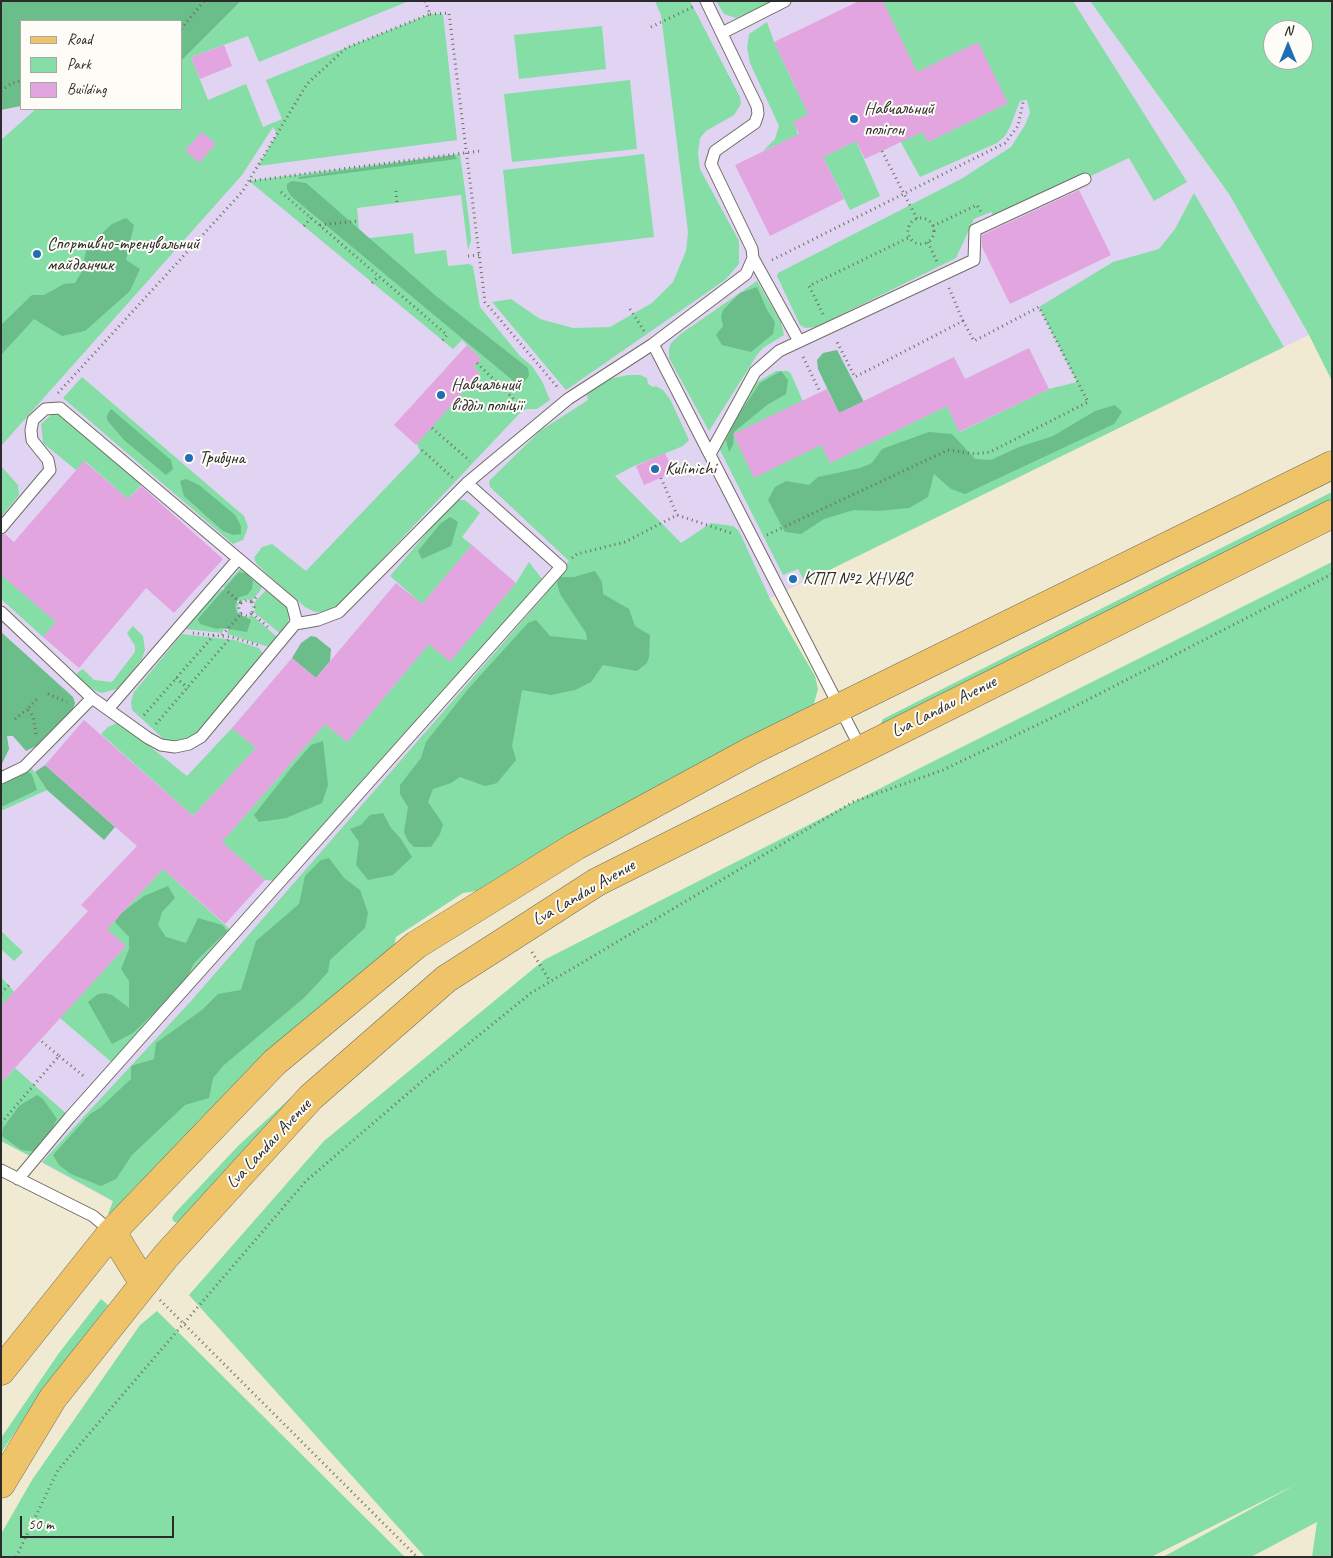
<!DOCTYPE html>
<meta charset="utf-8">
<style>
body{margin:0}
#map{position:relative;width:1333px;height:1558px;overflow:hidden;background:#f1ead2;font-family:Caveat,sans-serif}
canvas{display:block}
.frame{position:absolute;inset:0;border:2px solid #2b2b2b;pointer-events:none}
.legend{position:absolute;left:20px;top:20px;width:162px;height:90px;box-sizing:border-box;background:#fdfcf7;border:1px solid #a9a8a5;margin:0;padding:6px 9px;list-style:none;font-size:15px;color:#2b2b2b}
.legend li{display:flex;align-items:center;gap:10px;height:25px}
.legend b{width:25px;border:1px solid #a9a8a5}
.north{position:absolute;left:1263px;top:20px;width:50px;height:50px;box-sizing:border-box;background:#fdfcf7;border:1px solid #a9a8a5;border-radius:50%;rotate:0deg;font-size:14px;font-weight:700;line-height:20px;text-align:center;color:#2b2b2b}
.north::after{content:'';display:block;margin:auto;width:18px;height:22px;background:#1f6fb2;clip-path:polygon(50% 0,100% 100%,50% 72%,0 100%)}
.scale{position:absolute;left:20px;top:1516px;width:154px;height:22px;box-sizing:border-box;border:2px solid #2b2b2b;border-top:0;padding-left:6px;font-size:15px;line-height:18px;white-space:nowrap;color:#2b2b2b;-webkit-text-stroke:4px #fdfcf7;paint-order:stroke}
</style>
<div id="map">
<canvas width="1333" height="1558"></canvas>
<div class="frame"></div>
<ul class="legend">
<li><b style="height:6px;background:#efc469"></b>Road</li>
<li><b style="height:14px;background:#84dea5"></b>Park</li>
<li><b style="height:14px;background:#e2a5df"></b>Building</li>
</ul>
<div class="north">N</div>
<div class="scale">50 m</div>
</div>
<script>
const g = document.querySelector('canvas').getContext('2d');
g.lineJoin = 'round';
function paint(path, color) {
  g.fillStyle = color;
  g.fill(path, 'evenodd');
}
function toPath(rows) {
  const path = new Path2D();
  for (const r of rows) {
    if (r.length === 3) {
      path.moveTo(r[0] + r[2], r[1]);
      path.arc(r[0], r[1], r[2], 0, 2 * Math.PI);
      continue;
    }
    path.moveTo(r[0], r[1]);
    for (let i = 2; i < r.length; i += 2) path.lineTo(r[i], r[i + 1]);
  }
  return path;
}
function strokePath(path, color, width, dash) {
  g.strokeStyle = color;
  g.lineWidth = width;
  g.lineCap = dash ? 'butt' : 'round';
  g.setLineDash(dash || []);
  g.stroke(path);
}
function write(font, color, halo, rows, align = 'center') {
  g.font = font + ' Caveat,sans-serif';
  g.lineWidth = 4;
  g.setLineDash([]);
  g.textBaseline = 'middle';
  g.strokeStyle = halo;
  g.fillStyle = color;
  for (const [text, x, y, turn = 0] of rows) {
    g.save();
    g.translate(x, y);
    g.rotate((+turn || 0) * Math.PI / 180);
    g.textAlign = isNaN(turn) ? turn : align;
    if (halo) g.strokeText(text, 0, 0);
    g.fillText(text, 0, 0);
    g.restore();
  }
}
const built = toPath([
 [241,1,1090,1,1229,194,1309,335,699,633,329,977,112,1201,1,1141,1,110,21,106,21,109,181,109,181,61]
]);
const green = toPath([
 [241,1,409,1,259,62,248,36,191,57,208,100,246,84,263,127,282,119,266,80,430,14,443,14,457,140,258,166,277,134,273,127,242,175,1,446,1,140,36,109,181,109,181,61],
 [655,1,690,1,740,97,741,104,734,115,706,131,700,138,698,154,700,169,739,241,739,264,725,280,566,390,492,302,511,299,540,319,573,328,610,327,652,303,673,282,686,251,688,232,661,15],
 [716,1,774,1,736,18,724,14],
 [883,1,1073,1,1187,182,1154,201,1129,158,997,220,991,212,974,219,956,258,816,327,805,328,800,325,777,276,778,273,961,179,1011,147,1025,125,1030,113,1027,100,1020,101,1010,127,1005,136,997,143,920,177,893,128,915,117,928,142,1008,103,913,74],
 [1090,1,1332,1,1332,381,1309,335,1229,194],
 [1273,30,1303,30,1303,60,1273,60],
 [767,22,774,42,796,89,821,108,794,122,798,135,763,151,775,139,779,126,750,63,747,48,749,34],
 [602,26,606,69,519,79,514,35],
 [630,80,637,149,512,162,504,94],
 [856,141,880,196,850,210,823,157],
 [460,154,470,227,471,241,468,250,461,195,357,208,360,239,413,233,415,254,446,250,448,266,469,264,473,266,480,307,520,356,532,366,542,381,550,400,537,409,526,409,519,414,339,605,323,612,315,612,305,607,266,573,256,563,254,558,256,555,262,547,272,544,306,571,420,452,417,443,480,373,473,367,481,359,462,340,453,349,249,181],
 [644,154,654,237,512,254,503,170],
 [1194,193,1284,347,805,582,798,569,783,575,719,448,754,384,776,371,788,371,791,374,830,463,947,406,960,432,1049,389,1077,382,1039,307,1113,262,1159,249,1175,229],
 [757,281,781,322,784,335,763,348,757,355,709,431,669,358,669,348,671,343,682,333],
 [628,375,640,375,647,378,648,384,653,387,656,386,663,390,670,399,689,440,683,446,632,467,615,476,681,543,711,523,733,526,739,531,770,599,815,676,818,689,813,707,491,889,463,893,396,937,392,957,119,1213,108,1214,113,1201,42,1162,191,1001,545,595,542,590,277,881,265,880,222,842,325,724,347,742,429,644,450,661,516,583,529,562,546,584,569,561,490,487,489,481,540,431,588,400,587,395,598,385,609,379],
 [82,377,244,516,248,527,243,540,233,544,63,398],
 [61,413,142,484,128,499,85,461,76,470,43,443,41,424,52,414],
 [1,466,18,485,19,495,1,517],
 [1332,492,1332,504,882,727,880,725,883,719],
 [459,500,465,500,480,513,462,537,472,545,422,604,390,576,448,508],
 [1332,562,1332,1557,1312,1557,1317,1522,1251,1557,1163,1557,1297,1484,1151,1557,425,1557,189,1295,324,1141,544,960,924,766],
 [241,568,245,569,263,584,260,591,251,601,246,599,240,602,223,587],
 [1,572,56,622,43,637,1,599],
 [222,589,239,604,237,607,239,614,228,627,225,626,222,633,186,629,208,602],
 [266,590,271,590,285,603,289,614,287,630,282,635,255,613,254,603],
 [252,615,277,637,269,647,227,634,228,630,241,616,248,617],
 [133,626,143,636,145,650,142,659,121,685,116,689,102,693,96,691,79,681,76,676,78,672,83,669,94,680,112,682,135,652,135,646,127,633],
 [182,634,234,640,259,648,263,654,201,734,190,740,166,741,132,710,131,702,134,692],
 [119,722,187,776,232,728,256,748,193,816,101,734,108,727],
 [28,763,47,790,1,811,1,778],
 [163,869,234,933,116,1066,60,1018,126,946,107,929],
 [1,931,23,952,14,961,1,949],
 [1,977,16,994,1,1009],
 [406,996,178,1222,174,1222,172,1218,175,1213,239,1145,333,1059],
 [15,1068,70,1117,34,1158,1,1141,1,1083],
 [101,1299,108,1305,30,1410,1,1453,1,1438,59,1353],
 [157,1311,405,1557,1,1557,1,1534,32,1480,140,1325]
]);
const forest = toPath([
 [1,1,241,1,181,61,181,21,21,21,21,106,1,110],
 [454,155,457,159,299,179,298,177],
 [292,181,306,183,436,296,528,368,529,376,524,382,516,383,505,374,291,196,287,189,287,184],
 [126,218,134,225,126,260,140,269,130,291,85,331,62,336,34,319,1,355,1,325,32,295,44,295,64,284,75,283,81,273,87,247,112,224],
 [757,287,767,310,775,322,773,334,751,352,722,345,716,335,723,326,721,317,723,310,740,293],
 [837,350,864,402,839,413,818,369,817,360,823,353],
 [781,371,788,380,786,394,767,405,734,432,733,445,729,452,726,440,737,417,760,383],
 [1115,405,1122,412,1114,424,965,494,951,489,934,474,928,497,909,508,879,511,854,510,824,519,801,534,785,532,768,500,775,487,786,481,809,485,818,477,860,468,872,463,882,449,929,432,952,434,975,459,991,460,1019,447,1053,436,1095,411],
 [111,409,171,460,173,469,166,475,124,440,107,420,107,415],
 [186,479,199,485,235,515,241,526,241,534,233,535,223,531,184,496,180,481],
 [450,517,458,522,451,546,422,559,418,551,440,524],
 [595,571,602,582,603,594,629,609,635,626,650,635,649,657,647,663,637,671,603,665,591,682,575,690,551,695,522,690,512,746,516,760,497,783,485,786,460,777,451,783,433,789,428,802,443,824,440,834,431,847,414,847,408,841,404,832,408,807,400,794,400,785,421,758,426,742,469,688,528,623,536,620,550,636,587,640,586,633,560,594,557,583,560,577,574,577],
 [239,572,247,574,253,581,252,589,247,595,239,597,235,606,237,613,251,620,247,632,221,628,217,629,200,624,198,619],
 [1,632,73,697,75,703,73,709,42,743,26,751,13,736,7,736,9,749,1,766],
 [311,636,316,637,331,649,330,661,316,678,292,658,301,643],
 [323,741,328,785,322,803,286,818,259,822,254,815,292,767,311,745],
 [45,765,115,827,104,840,47,790,35,772],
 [26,772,31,773,33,778,37,790,1,807,1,781],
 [383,813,391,828,401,839,412,857,393,875,368,880,356,865,359,842,350,829,361,825,370,815],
 [329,858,344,878,360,890,368,913,365,928,330,960,328,972,305,997,224,1065,213,1078,209,1098,185,1105,132,1155,116,1179,101,1186,71,1174,59,1165,53,1155,90,1114,100,1108,131,1079,131,1066,154,1059,156,1043,202,1010,218,994,241,990,256,941,299,904,305,876,321,860],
 [168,886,175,898,162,912,158,925,166,937,186,943,198,918,222,925,227,931,194,963,184,984,133,1033,112,1044,88,1002,98,994,105,993,112,995,129,1008,129,981,121,969,129,949,129,937,115,922,120,914,144,896],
 [37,1095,43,1099,57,1119,47,1137,40,1142,37,1152,21,1150,2,1136,3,1128,19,1106]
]);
const building = toPath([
 [859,1,883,1,917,72,978,42,1008,103,928,142,922,132,865,159,856,141,823,157,844,199,770,236,735,165,799,134,793,122,808,114,774,42],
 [224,45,232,66,200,79,191,57],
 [202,132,216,144,199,163,185,150],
 [1079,190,1111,255,1010,304,982,247,982,235],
 [467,345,481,359,473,367,480,373,416,445,394,425],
 [1029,348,1049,389,959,432,947,406,830,463,821,445,754,478,733,434,827,389,839,413,954,357,965,379],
 [665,453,674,472,644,485,636,466],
 [84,461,128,499,141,486,223,559,174,613,146,588,79,668,43,637,56,622,1,575,1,535,5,534,14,542],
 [472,545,516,583,450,662,429,644,347,742,325,724,222,842,265,880,225,924,163,869,107,929,126,946,1,1083,1,1006,88,911,81,905,137,846,45,765,84,720,193,816,256,748,232,728,292,658,316,678,396,583,422,604]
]);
const path = toPath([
 [430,14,449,13,485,302,559,389],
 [651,27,693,7],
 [181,29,204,1],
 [1,91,12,83,21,81],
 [882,151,917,219],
 [250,181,480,151],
 [396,191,397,203],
 [281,192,447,335,442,341],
 [921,231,13],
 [320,225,358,221],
 [304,226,311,218],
 [933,226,977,205,981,212],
 [928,242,937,262],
 [468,256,479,255],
 [772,260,1005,143,1018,126,1023,102],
 [372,283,379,276],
 [949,288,963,321],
 [630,309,644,331],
 [823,314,809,286,910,237],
 [803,357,820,392],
 [477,363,527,412],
 [58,393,242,192,307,84,346,48,430,14,425,1],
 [432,428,470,461],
 [422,450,453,478],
 [661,478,677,515],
 [767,535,948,450,975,454,990,452,1088,402,1039,307,974,341,963,321,855,377,836,340],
 [572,558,577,554,625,542,677,515,734,534],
 [228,592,241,603],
 [252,602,258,595],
 [252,602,254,607,252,613],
 [241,603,247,600,252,602],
 [241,603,239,608,241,614],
 [252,613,270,629],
 [241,614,247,616,252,613],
 [193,633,231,637,258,645],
 [222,635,241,614],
 [176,678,188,688],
 [48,694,67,702],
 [144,715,214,635],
 [15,719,27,709],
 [156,724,231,637],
 [36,734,33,716,27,709,39,697],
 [532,952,550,981],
 [1,993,9,985],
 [59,1056,86,1078],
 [1,1123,59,1056,40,1040],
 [160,1300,417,1557],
 [16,1557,58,1470,306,1181,420,1083,531,993,853,802,943,770,1062,713,1332,574]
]);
const lane = toPath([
 [722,33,785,1],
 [753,258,799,341],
 [653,344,861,749],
 [710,454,755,372,779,351,974,260,975,230,1085,179],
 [1,528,50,470,48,460,32,440,31,430,33,420,45,409,60,408,292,604,296,619,295,624,201,737,189,744,175,747,161,745,148,738,92,698,1,612],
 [295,624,318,620,339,612,467,483,568,399,653,344,746,274,753,258,752,249,711,164,715,151,755,123,758,114,757,106,706,1],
 [108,709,238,559],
 [1,778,24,767,92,698],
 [1,1170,93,1216,112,1232],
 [18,1179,70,1117,561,567,467,483]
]);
const primary = toPath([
 [112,1232,144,1284],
 [1,1371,112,1232,275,1062,416,945,576,846,751,751,1332,465],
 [1,1484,53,1398,166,1256,311,1097,446,979,597,882,1332,514]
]);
const markers = [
 [854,119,5,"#1f6fb2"],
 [37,254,5,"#1f6fb2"],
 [441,395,5,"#1f6fb2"],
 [189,458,5,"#1f6fb2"],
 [655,469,5,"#1f6fb2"],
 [793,579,5,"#1f6fb2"]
];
const poiNames = [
 ["Навчальний",864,109],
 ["полігон",864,130],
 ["Спортивно-тренувальний",47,244],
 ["майданчик",47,265],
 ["Навчальний",451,385],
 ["відділ поліції",451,406],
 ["Трибуна",199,458],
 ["Kulinichi",665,469],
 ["КПП №2 ХНУВС",803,579]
];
const streetNames = [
 ["Lva Landau Avenue",944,707,-27],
 ["Lva Landau Avenue",584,893,-30],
 ["Lva Landau Avenue",269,1144,-47]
];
paint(built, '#e1d4f3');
paint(green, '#84dea5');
paint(forest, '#6bbd8a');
paint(building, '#e2a5df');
strokePath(lane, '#706e65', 13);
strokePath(primary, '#706e65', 29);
strokePath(path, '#706e65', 3, [1, 4]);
strokePath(lane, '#fff', 11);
strokePath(primary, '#efc469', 28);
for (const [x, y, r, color] of markers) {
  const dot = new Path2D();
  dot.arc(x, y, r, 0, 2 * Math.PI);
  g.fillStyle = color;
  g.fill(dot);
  strokePath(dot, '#fdfcf7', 2);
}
write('18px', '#2b2b2b', '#fdfcf7', poiNames, 'left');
write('18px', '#2b2b2b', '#fdfcf7', streetNames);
</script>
